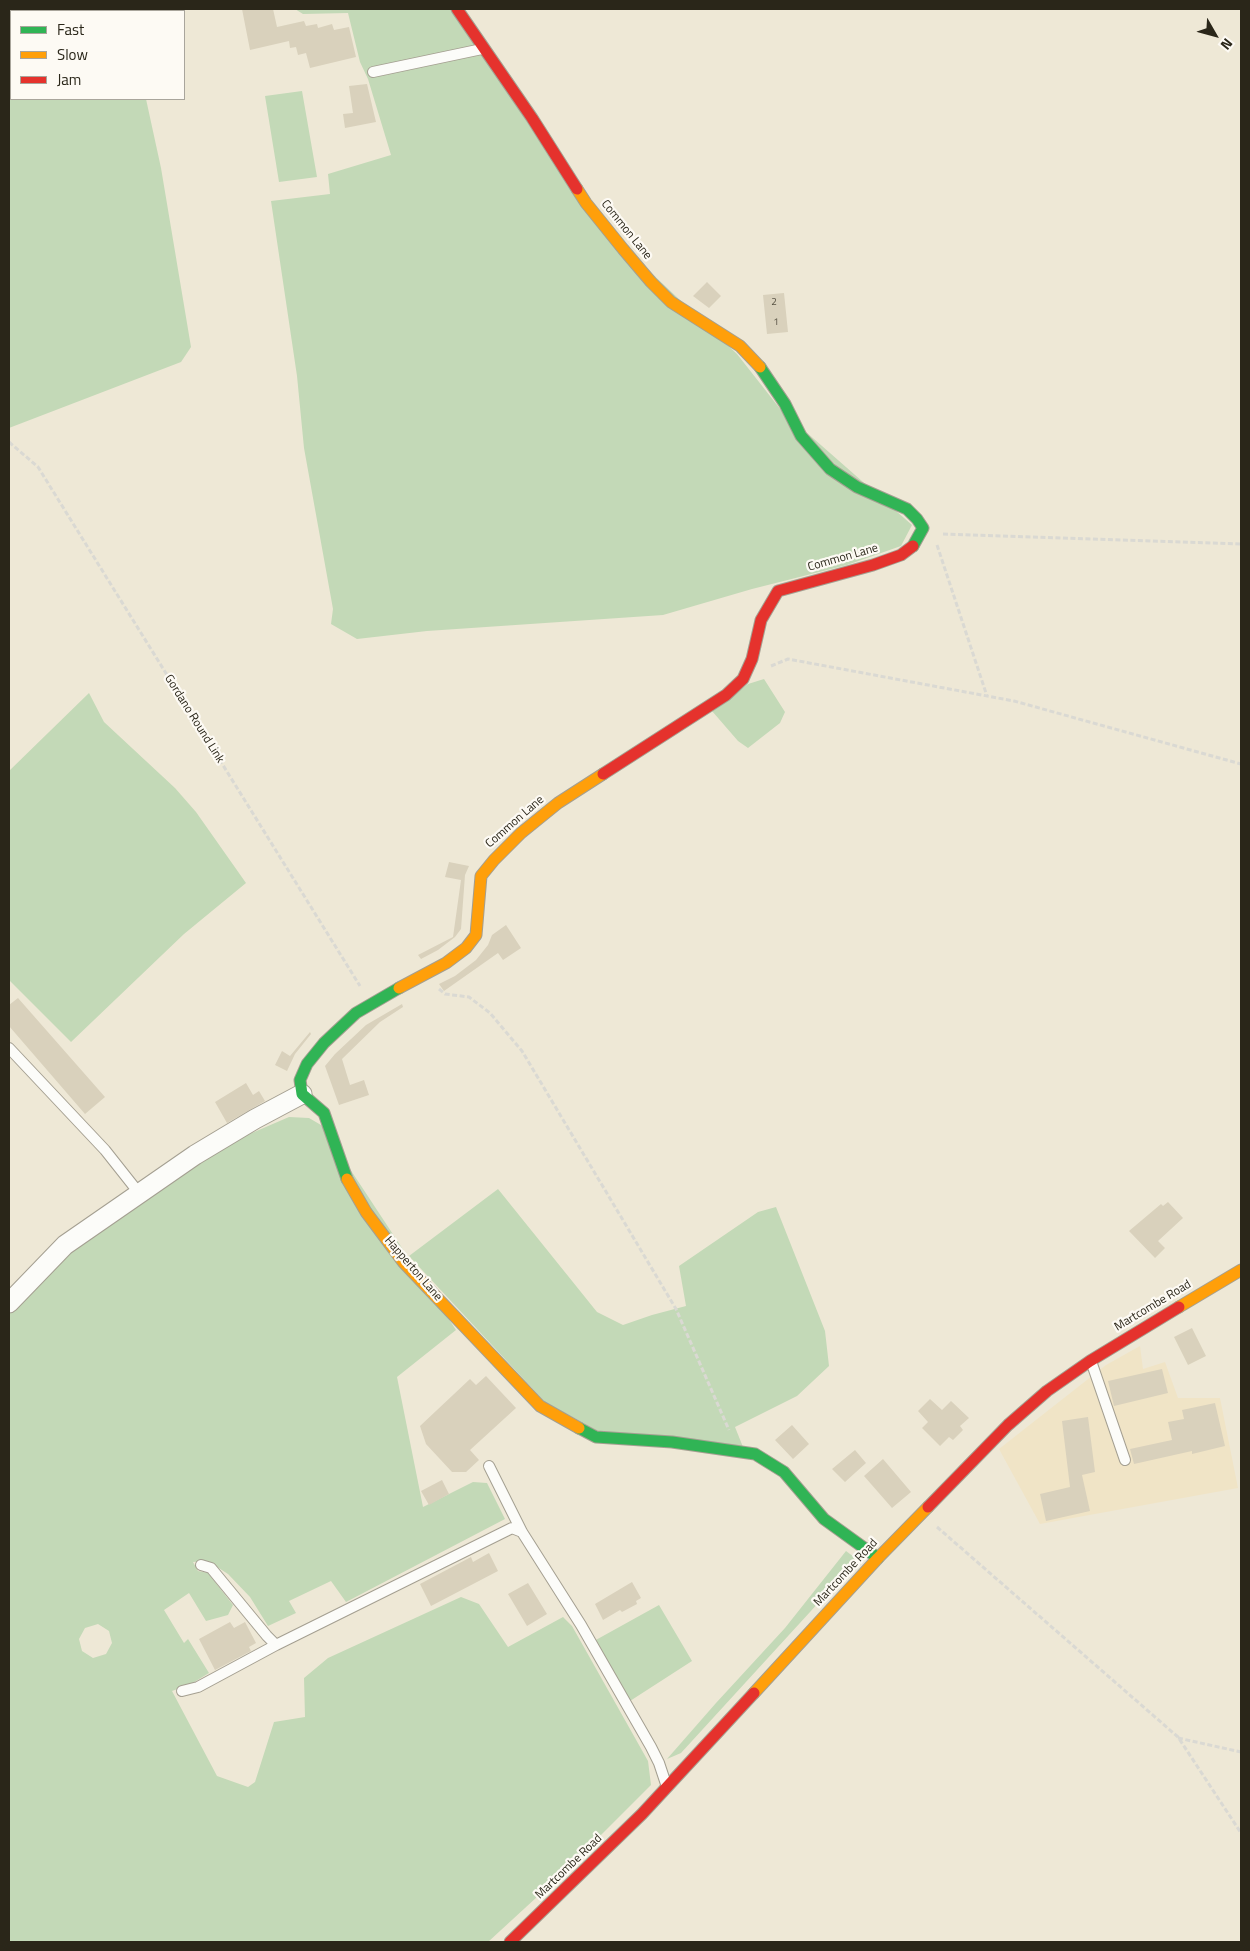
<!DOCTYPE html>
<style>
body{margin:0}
#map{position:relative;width:1250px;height:1951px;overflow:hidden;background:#eee8d6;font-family:"Titillium Web",sans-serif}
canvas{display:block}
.frame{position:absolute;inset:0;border:10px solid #2a2619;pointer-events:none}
.legend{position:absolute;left:10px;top:10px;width:175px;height:90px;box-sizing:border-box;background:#fdfaf4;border:1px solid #a9a59c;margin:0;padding:6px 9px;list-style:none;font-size:15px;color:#2a2619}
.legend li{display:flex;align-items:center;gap:10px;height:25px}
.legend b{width:25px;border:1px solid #a9a59c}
.north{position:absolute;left:1190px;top:10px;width:50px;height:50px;-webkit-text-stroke:4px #fdfaf4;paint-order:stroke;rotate:128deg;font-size:14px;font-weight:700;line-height:20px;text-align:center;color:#2a2619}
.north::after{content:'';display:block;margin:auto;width:18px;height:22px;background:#2a2619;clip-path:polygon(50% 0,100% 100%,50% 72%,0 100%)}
</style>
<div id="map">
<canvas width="1250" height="1951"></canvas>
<div class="frame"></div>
<ul class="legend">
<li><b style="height:6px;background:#30b455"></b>Fast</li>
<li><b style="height:6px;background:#ff9f0a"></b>Slow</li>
<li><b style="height:6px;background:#e5322d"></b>Jam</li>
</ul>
<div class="north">N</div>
</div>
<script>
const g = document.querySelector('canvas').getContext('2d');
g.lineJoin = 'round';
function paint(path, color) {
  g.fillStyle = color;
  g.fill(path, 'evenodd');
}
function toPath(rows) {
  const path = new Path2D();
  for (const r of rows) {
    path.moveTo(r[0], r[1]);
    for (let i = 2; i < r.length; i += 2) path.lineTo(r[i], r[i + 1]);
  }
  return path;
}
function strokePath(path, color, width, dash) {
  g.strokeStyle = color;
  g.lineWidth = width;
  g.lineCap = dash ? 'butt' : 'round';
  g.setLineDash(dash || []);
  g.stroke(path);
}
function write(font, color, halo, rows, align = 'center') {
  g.font = font + ' "Titillium Web",sans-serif';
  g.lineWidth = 4.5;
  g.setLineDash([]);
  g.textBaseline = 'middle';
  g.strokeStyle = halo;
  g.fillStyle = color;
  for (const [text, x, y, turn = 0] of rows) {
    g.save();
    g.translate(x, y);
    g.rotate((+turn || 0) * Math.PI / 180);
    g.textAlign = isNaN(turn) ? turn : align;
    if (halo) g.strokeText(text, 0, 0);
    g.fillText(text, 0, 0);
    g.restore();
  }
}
const built = toPath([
 [1140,1346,1143,1369,1165,1362,1178,1398,1220,1398,1238,1488,1040,1524,999,1449,1106,1365]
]);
const green = toPath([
 [9,9,128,9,128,11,11,11,11,99,146,99,161,168,191,347,181,362,9,428],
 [295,9,452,9,587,212,737,354,781,410,912,525,901,546,847,565,752,589,663,615,427,631,357,639,331,624,333,609,304,448,297,376,271,201,330,194,328,174,391,155,368,79,360,62,348,13,303,14],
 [302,91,317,177,279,182,265,96],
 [764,679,785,712,780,723,748,748,738,741,712,711,748,684],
 [89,693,104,722,175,788,196,812,246,883,184,934,71,1042,9,980,9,771],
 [289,1117,309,1118,321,1125,456,1330,397,1377,423,1507,473,1482,487,1483,505,1519,346,1602,331,1581,289,1601,296,1613,268,1626,250,1597,228,1574,208,1561,193,1562,198,1571,208,1573,233,1605,228,1615,206,1621,189,1593,164,1610,184,1643,188,1639,209,1673,191,1684,172,1691,217,1776,248,1787,255,1782,274,1722,305,1717,304,1678,328,1658,461,1597,479,1604,508,1647,563,1617,572,1626,648,1761,651,1785,562,1874,488,1942,9,1942,9,1314,67,1250,238,1139],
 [98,1624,109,1631,112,1643,106,1654,93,1658,82,1651,79,1639,85,1628],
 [498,1189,597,1312,623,1325,652,1315,686,1306,679,1266,758,1212,776,1207,825,1331,829,1366,797,1396,735,1427,743,1447,598,1431,545,1402,409,1256],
 [846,1551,854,1557,853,1565,681,1753,667,1759,716,1703,785,1628],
 [659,1605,692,1661,630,1701,594,1641]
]);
const building = toPath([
 [242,9,273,9,277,27,304,21,306,26,317,24,318,28,332,24,334,30,349,27,356,57,310,68,306,53,298,55,296,47,290,48,289,41,250,50],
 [367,84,376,122,345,128,343,114,353,113,349,86],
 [707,282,721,296,709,308,693,296],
 [784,293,788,332,767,334,763,295],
 [449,862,469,866,465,875,461,929,455,937,438,950,421,959,418,955,453,937,461,880,445,877],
 [506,925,521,948,503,960,498,953,444,991,439,984,455,976,476,960,488,945,492,935],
 [18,998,105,1097,85,1114,9,1026,9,1005],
 [402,1004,403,1007,380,1022,342,1059,350,1085,364,1080,369,1095,339,1105,325,1066,335,1054,366,1025],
 [310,1032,311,1034,295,1054,287,1071,275,1065,282,1051,290,1056],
 [246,1083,253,1095,259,1091,265,1101,227,1123,215,1102],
 [1168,1202,1183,1218,1158,1241,1165,1248,1155,1258,1129,1231,1161,1204,1163,1206],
 [1192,1328,1206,1356,1188,1365,1174,1337],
 [1162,1369,1168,1393,1114,1406,1108,1381],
 [486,1376,516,1408,470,1450,479,1460,466,1472,452,1472,426,1444,420,1426,470,1379,476,1385],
 [930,1399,942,1410,951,1401,969,1418,960,1426,963,1430,953,1440,949,1437,940,1446,922,1428,928,1422,918,1411],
 [1215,1403,1225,1446,1192,1454,1192,1451,1134,1464,1130,1449,1172,1440,1168,1422,1184,1419,1182,1410],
 [1088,1417,1095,1472,1082,1475,1090,1511,1046,1521,1040,1494,1070,1487,1062,1421],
 [792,1425,809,1444,793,1459,775,1440],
 [855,1450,866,1463,845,1482,832,1469],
 [883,1459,911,1492,892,1508,864,1476],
 [442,1480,449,1494,429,1505,421,1491],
 [489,1553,498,1571,431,1606,420,1584,471,1557,473,1562],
 [632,1582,641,1598,636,1601,637,1604,622,1612,620,1610,603,1620,595,1604],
 [528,1583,547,1614,527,1626,508,1594],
 [230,1622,234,1628,245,1622,256,1643,249,1647,251,1651,215,1670,199,1639]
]);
const path = toPath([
 [9,442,38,467,360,986],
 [943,534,1241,544],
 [937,545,987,696],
 [771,666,788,659,1014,701,1241,764],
 [439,989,445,994,469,997,490,1013,522,1051,676,1309,729,1430],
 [937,1527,1178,1737,1241,1833],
 [1178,1738,1241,1752]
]);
const lane = toPath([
 [373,72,482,49],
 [9,1048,105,1150,139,1193],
 [1091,1361,1125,1460],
 [489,1466,522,1532,581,1625,651,1747,659,1763,666,1784],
 [201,1565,211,1568,267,1636,276,1645],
 [182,1691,198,1687,276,1645,512,1528,522,1532]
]);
const street = toPath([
 [9,1303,65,1245,195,1155,255,1119,302,1094]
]);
const fast = toPath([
 [760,367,785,404,801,436,830,469,857,487,907,509,917,519,923,528,913,546],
 [347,1179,324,1113,302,1094,300,1080,307,1064,324,1043,356,1013,399,988],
 [579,1428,596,1437,672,1442,755,1454,784,1472,824,1519,878,1558]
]);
const slow = toPath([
 [577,189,586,203,623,249,651,282,671,302,740,346,760,367],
 [399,988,446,963,466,948,476,935,481,876,494,860,521,833,558,803,603,774],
 [347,1179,366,1212,404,1263,540,1406,579,1428],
 [1179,1307,1241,1270],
 [754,1693,878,1558,928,1507]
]);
const jam = toPath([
 [457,9,532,118,577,189],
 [603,774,726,695,743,679,752,659,761,620,778,591,873,565,901,555,913,546],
 [928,1507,1008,1425,1047,1391,1090,1361,1179,1307],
 [510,1942,642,1814,754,1693]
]);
const numberNames = [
 ["2",774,303],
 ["1",776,323]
];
const streetNames = [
 ["Common Lane",626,230,51],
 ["Common Lane",843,558,-16],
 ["Gordano Round Link",194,719,58],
 ["Common Lane",515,822,-41],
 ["Happerton Lane",413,1269,49],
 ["Martcombe Road",1153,1306,-31],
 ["Martcombe Road",846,1573,-47],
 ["Martcombe Road",569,1867,-44]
];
paint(built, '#f0e4c6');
paint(green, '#c3d9b7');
paint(building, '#d9d1bc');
strokePath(lane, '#a49f91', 12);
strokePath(street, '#a49f91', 21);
strokePath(fast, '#a49f91', 13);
strokePath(slow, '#a49f91', 13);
strokePath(jam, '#a49f91', 13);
strokePath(path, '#dad9d3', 3, [5, 2.5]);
strokePath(lane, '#fcfcf9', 10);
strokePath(street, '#fcfcf9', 19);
strokePath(fast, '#30b455', 11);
strokePath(slow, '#ff9f0a', 11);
strokePath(jam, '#e5322d', 11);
write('10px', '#565142', null, numberNames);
write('12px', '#2a2619', '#fdfaf4', streetNames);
</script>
